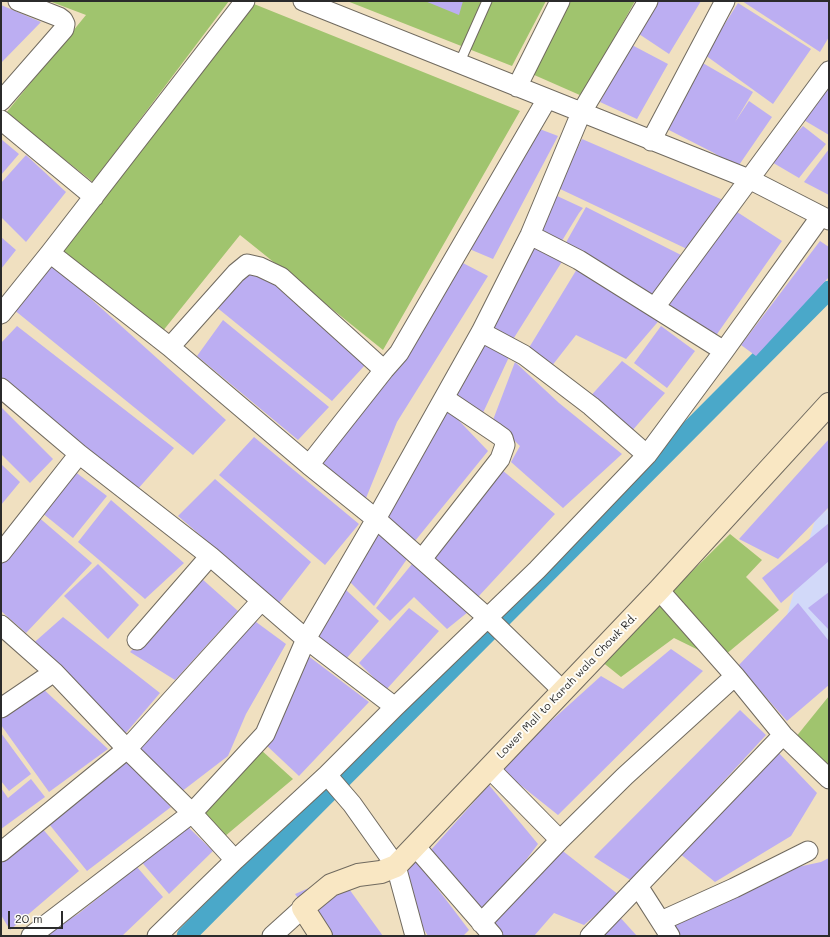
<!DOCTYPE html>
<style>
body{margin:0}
#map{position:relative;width:830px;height:937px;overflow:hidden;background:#f0e0c0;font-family:Mali,sans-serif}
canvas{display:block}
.frame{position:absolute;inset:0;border:2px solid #2b2b2b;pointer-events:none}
.scale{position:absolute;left:8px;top:911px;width:55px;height:18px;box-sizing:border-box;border:2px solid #2b2b2b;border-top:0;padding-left:5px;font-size:12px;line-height:14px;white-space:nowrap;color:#2b2b2b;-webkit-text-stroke:3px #fdfcf7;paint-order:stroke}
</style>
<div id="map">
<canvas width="830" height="937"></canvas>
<div class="frame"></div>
<div class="scale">20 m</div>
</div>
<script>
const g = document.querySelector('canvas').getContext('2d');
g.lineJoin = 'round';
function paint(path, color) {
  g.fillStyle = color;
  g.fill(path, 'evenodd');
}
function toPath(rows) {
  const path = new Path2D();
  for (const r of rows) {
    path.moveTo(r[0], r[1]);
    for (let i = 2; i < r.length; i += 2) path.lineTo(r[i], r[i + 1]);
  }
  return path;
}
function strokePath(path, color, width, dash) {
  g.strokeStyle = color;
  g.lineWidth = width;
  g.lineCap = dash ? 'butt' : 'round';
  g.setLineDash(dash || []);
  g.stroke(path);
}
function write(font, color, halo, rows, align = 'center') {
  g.font = font + ' Mali,sans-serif';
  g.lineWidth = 4;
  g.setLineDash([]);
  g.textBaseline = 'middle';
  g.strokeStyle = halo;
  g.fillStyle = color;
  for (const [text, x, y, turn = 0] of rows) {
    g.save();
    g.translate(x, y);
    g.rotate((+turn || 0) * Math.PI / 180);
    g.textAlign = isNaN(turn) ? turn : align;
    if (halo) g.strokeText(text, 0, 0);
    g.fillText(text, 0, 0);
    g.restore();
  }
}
const built = toPath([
 [829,508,829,652,787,615,815,520]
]);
const green = toPath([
 [49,1,229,1,93,182,6,113,86,15],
 [347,1,546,1,512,66],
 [571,1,635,1,582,96,532,74],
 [254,4,520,111,383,350,240,235,162,332,61,250],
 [730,534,762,560,746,577,779,610,719,660,674,638,621,677,601,661],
 [829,696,829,782,791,743],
 [260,749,293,779,224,837,200,812]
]);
const canal = toPath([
 [186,936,829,290]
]);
const building = toPath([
 [425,1,463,1,459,15],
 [654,1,701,1,669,54,636,32],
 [742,1,829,1,829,37,820,52],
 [738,3,811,49,773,104,705,55],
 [1,5,41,22,1,63],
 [630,44,668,64,637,119,600,102],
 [701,62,753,92,735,122,749,101,772,117,737,168,714,153,667,129],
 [829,82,829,135,802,119],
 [803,126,826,144,799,178,770,161],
 [537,128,558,136,493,259,467,248],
 [1,139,19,154,1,175],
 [582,139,723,200,687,249,558,188],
 [829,149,829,195,804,182],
 [26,155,66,192,26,242,1,217,1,183],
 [555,195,583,208,579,213,560,244,538,231],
 [586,207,683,256,655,298,564,246],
 [734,210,782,241,715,337,663,304],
 [1,237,16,250,1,269],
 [820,241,829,247,829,277,756,356,741,345],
 [531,244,563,260,512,341,488,325],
 [247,261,366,364,332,401,215,306],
 [461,262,488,276,397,422,364,503,310,457],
 [52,264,226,420,193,455,13,309],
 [577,269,662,317,626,359,576,335,551,367,527,351],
 [223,320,329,407,298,440,197,356],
 [17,326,174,448,137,490,1,378,1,343],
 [661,326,695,351,667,388,634,363],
 [481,342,509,357,481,417,452,396],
 [622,361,665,393,631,432,588,399],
 [515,362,559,403,622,454,563,508,511,462,520,446,493,420],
 [444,405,488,451,415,541,387,517],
 [1,407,53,459,30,483,1,454],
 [254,437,359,524,325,565,219,475],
 [829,439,829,507,778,559,739,539],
 [1,464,20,482,1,505],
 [502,470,555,514,478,597,425,552],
 [74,471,107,496,73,538,41,512],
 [215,479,311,562,279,603,178,516],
 [111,500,184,563,145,599,78,542],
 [36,515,92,563,26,633,1,611,1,560],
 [829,523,829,561,781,603,762,578],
 [376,531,407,559,374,606,347,579],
 [98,564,139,605,108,639,64,596],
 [412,564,468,612,447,629,414,597,390,621,376,608],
 [201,578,238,611,175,680,130,652],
 [345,589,379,621,346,659,313,633],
 [829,592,829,630,808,608],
 [798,603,829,641,829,685,787,721,738,666],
 [409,608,439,631,386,690,359,663],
 [63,617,160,693,125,734,29,647],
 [252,619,286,644,246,714,228,756,181,792,136,749],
 [671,649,703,671,558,815,499,768,601,676,623,689],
 [307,655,369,702,299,776,265,744],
 [41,687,108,749,49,792,1,725,1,717],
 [740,710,766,735,632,881,594,857],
 [1,733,31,774,9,791,1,781],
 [777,751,817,793,791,836,715,882,679,853],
 [126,761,171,807,87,871,49,824],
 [31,779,45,797,1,829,1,788,8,798],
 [489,785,538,844,485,915,430,851],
 [185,824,213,851,169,894,139,859],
 [41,827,79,871,10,930,1,915,1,857],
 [550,841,619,895,584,925,554,913,534,936,502,936,489,921],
 [829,858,829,936,673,936,664,922,751,877,821,862],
 [415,859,469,930,463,936,428,936,394,879],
 [137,867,163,897,122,936,42,936,78,914],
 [339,875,383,936,325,936,295,894],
 [618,915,637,936,599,936]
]);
const lane = toPath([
 [459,64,487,1]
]);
const street = toPath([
 [303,1,749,179,829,220],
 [517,87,560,1],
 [1,101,64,29,65,24,63,20,59,17,18,1],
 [1,120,94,197],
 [651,141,725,1],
 [530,235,579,260,724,351],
 [50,253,170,347,309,465,376,519,488,618,562,690],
 [655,307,829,71],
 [1,314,50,253,245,1],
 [481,332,524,355,591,406,647,455],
 [170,347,236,273,247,264,260,267,281,277,384,370,399,353,547,99],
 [1,388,79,454,210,556,306,639,395,707],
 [309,465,384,370],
 [1,553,79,454],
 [422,559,500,459,505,445,503,438,496,433,444,398],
 [659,590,735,676,783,735,829,779],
 [1,625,54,672,127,749,192,813,235,860],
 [137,640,210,556],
 [1,708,54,672],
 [489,768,560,840,625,776,735,676],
 [327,775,352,804,396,866,415,936],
 [415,846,493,936],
 [1,852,127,749,261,601],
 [638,886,670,936],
 [661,921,734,888,808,851],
 [481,923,560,840],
 [31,936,192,813,265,734,306,639,376,519,481,332,530,235,581,113,648,1],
 [157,936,235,860,327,775,395,707,537,570,647,455,724,351,821,216],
 [272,936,303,908],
 [590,936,783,735]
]);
const secondary = toPath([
 [321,936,303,908,331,885,358,875,381,872,396,866,659,590,829,404]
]);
const streetNames = [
 ["Lower Mall to Karah wala Chowk Rd.",567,686,-46]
];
paint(built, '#d2d9f9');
paint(green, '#a0c46e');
strokePath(canal, '#4aa8c9', 19);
paint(building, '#bcaef2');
strokePath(lane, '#706a5f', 11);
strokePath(street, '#706a5f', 21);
strokePath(secondary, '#706a5f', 24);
strokePath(lane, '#fff', 9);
strokePath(street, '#fff', 19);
strokePath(secondary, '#f9e7c3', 22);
write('11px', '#2b2b2b', '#fdfcf7', streetNames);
</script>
